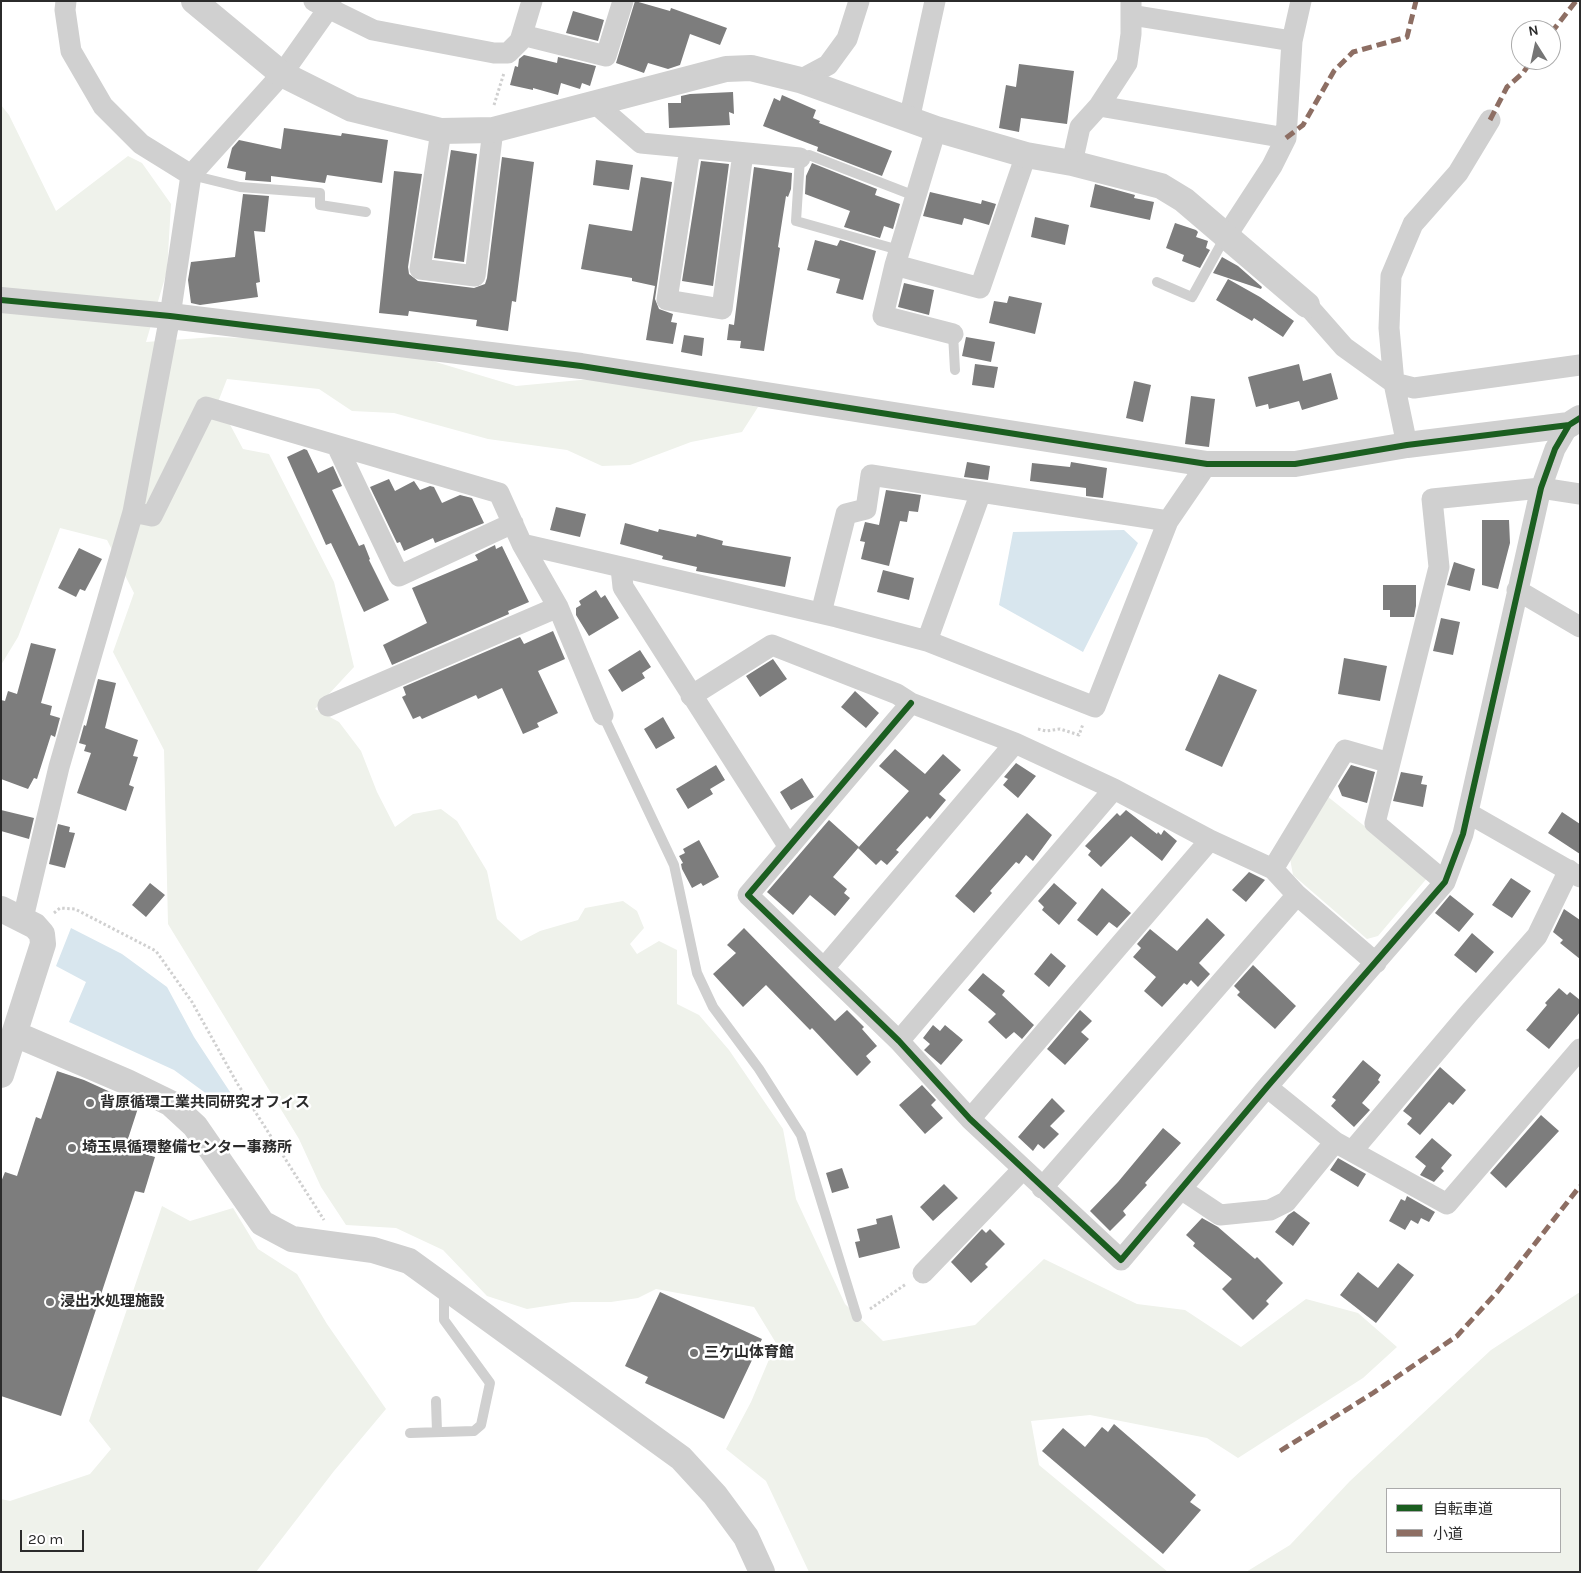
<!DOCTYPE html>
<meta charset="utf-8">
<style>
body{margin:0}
#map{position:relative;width:1581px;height:1573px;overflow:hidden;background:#fff;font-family:Karla,"Noto Sans JP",sans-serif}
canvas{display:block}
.frame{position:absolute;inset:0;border:2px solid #2b2b2b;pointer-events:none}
.legend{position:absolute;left:1386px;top:1488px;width:175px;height:65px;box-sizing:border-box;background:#fff;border:1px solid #aaa;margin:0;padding:6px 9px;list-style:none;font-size:15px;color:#2b2b2b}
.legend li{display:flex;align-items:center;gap:10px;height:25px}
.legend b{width:25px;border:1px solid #aaa}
.north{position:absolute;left:1511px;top:20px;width:50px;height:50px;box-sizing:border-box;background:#fff;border:1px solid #aaa;border-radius:50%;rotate:350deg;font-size:14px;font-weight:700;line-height:20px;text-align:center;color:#2b2b2b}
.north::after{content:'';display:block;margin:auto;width:18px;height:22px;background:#757575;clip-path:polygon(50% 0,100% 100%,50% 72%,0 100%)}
.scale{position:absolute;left:20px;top:1530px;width:64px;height:22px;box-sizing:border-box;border:2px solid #2b2b2b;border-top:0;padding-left:6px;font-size:15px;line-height:18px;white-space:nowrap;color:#2b2b2b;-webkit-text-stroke:4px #fff;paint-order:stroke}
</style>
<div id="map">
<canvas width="1581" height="1573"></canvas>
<div class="frame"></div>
<ul class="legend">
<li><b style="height:6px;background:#1b5e20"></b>自転車道</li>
<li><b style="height:6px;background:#8d6e63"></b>小道</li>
</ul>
<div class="north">N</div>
<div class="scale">20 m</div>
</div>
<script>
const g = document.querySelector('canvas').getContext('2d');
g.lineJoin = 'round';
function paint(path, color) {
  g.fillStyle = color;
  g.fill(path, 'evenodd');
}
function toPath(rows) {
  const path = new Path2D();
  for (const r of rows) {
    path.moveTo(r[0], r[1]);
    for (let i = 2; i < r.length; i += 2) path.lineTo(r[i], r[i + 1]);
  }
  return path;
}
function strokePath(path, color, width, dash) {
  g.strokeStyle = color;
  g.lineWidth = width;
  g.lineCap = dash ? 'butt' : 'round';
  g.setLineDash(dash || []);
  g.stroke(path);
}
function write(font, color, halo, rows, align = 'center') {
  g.font = font + ' Karla,"Noto Sans JP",sans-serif';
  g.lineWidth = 5;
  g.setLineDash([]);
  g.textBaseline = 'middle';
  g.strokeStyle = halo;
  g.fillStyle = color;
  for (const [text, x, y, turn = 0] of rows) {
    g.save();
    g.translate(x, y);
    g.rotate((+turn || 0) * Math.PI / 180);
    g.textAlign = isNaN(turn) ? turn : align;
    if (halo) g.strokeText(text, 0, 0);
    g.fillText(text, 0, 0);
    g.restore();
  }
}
const green = toPath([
 [1,105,9,115,56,211,128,156,142,163,171,204,167,271,146,342,214,337,308,340,419,357,516,386,591,379,688,394,758,407,742,432,691,442,630,465,602,466,567,450,488,439,394,413,352,411,319,389,227,379,218,402,243,449,269,454,334,582,354,667,315,709,339,722,361,751,377,792,395,827,413,814,441,809,457,821,487,871,497,919,521,941,540,931,578,920,585,908,623,901,637,911,644,928,630,944,637,954,659,941,677,950,677,1004,699,1015,729,1050,783,1129,796,1199,845,1304,883,1341,975,1325,1044,1259,1137,1304,1185,1310,1241,1347,1306,1299,1358,1313,1397,1347,1363,1378,1238,1458,1207,1438,1090,1415,1031,1421,1039,1465,1168,1572,809,1572,766,1481,726,1449,751,1402,776,1343,754,1307,656,1289,638,1298,611,1302,572,1302,527,1309,487,1296,443,1250,396,1228,346,1225,321,1187,299,1139,168,924,164,750,113,652,134,593,107,540,60,528,18,637,1,665],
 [1327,796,1428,877,1378,936,1367,939,1293,875,1289,853],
 [162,1206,190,1221,233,1208,258,1249,297,1274,327,1324,386,1409,334,1471,256,1572,1,1572,1,1499,10,1501,90,1474,111,1449,89,1421],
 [1580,1292,1580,1572,1246,1572,1290,1545,1350,1481,1491,1350],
 [1387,1489,1560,1489,1560,1552,1387,1552]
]);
const water = toPath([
 [1124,530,1138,543,1083,652,999,605,1013,532],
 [71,928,122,954,167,987,194,1037,232,1095,222,1105,174,1070,69,1022,86,982,56,966]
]);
const building = toPath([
 [635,1,670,11,671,8,727,28,720,45,690,34,680,65,668,69,648,63,644,73,616,63],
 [573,11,604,20,598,41,566,33],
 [524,55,557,63,558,57,596,66,590,86,582,83,580,89,561,83,558,95,533,88,533,90,510,85,515,66,518,67,519,59],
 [1019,64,1074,71,1067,124,1021,118,1019,132,999,128,1006,85,1016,87],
 [733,92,734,114,729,112,730,125,669,128,668,103,681,103,681,96,690,94],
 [782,95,816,110,813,118,820,121,819,123,892,151,882,176,817,151,818,147,763,126,774,98,780,101],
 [284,128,341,136,342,133,388,140,382,183,327,175,325,183,271,176,271,182,245,180,246,172,227,168,232,148,239,140,281,149],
 [451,150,477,154,464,262,434,258],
 [502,157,534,162,516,302,512,301,508,331,476,326,477,320,409,311,408,316,379,313,394,171,422,174,408,267,409,274,418,281,474,288,485,284,487,278],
 [596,160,633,165,629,190,593,185],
 [701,161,729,164,713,286,682,281],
 [812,163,877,189,875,195,900,204,893,229,884,226,880,238,844,227,850,211,805,194,806,176],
 [754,167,792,173,791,189,788,197,786,196,778,247,780,248,764,351,740,348,741,341,727,340,729,324,734,325],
 [641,177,672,182,655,299,659,309,673,314,671,322,677,323,673,344,646,340,655,286,632,281,632,278,581,269,589,224,632,231],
 [1095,184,1135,195,1134,198,1154,202,1150,220,1090,207],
 [930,192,981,204,982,200,996,204,989,225,964,218,962,225,923,216],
 [243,194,269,196,265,232,254,231,260,282,256,283,258,297,200,305,191,303,188,280,191,262,235,257],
 [1035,217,1069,225,1065,245,1031,237],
 [1175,223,1196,230,1198,232,1196,237,1208,241,1206,248,1210,250,1200,268,1182,261,1184,255,1166,248],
 [815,240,837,246,840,240,876,251,863,300,836,293,840,279,807,270],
 [1222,257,1238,266,1262,287,1261,289,1213,273],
 [1228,279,1260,297,1294,321,1283,337,1254,318,1252,321,1216,300],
 [904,283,934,290,929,315,898,307],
 [1009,296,1042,303,1035,334,989,323,994,301,1007,303],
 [684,335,704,338,702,356,681,352],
 [966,337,995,342,991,362,962,356],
 [975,364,998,367,994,388,972,385],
 [1299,364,1303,381,1331,373,1338,399,1302,410,1299,401,1269,409,1268,404,1256,407,1248,377],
 [1134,381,1151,385,1143,422,1126,418],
 [1191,396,1215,399,1209,447,1185,444],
 [304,449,307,450,318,473,333,466,342,486,332,490,359,546,364,544,370,559,369,560,389,600,364,612,331,543,326,545,287,457],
 [967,462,990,466,988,480,964,477],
 [1071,462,1107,468,1103,498,1086,496,1086,488,1030,481,1032,463,1070,467],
 [389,479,395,491,414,481,420,490,430,486,434,487,442,503,460,495,472,498,484,523,435,543,433,538,404,551,400,542,397,543,370,487],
 [886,490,921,495,918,512,909,511,907,522,900,521,889,566,861,559,865,542,860,541,865,522,879,525],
 [556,507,586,514,580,537,550,530],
 [1482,520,1509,520,1510,543,1498,589,1482,585],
 [625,523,658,532,659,529,696,537,697,534,723,541,722,545,791,557,785,587,696,571,697,567,662,559,663,556,620,544],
 [495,545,496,549,502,546,529,602,508,611,509,614,392,665,383,645,427,623,412,588,478,560,475,555],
 [79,548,102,559,85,591,80,589,76,597,58,588],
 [1454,562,1475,569,1470,591,1447,585],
 [883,570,914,578,909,600,877,592],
 [1383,585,1416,585,1416,606,1414,617,1390,617,1390,610,1383,610],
 [596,590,601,598,605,595,619,618,589,636,576,615,576,608,581,605,579,601],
 [1441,618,1460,622,1453,655,1433,651],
 [553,631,565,659,538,671,558,713,537,723,539,727,523,734,502,688,478,699,476,695,422,719,420,716,413,719,402,697,406,695,403,687,520,637,524,644],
 [31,643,56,649,41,703,52,706,50,715,60,718,55,737,51,735,37,779,34,778,28,789,1,779,1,700,5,701,8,691,17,694],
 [640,650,651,667,642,673,645,678,622,692,608,670],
 [1344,658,1387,666,1380,701,1338,694],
 [773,659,787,679,760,697,746,676],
 [1219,674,1257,690,1222,767,1185,750],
 [98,679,116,683,105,728,138,740,133,756,138,757,129,785,134,787,126,811,77,793,91,753,84,751,86,745,79,743,84,725,86,726],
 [855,691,879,713,866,728,841,707],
 [663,717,675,738,656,749,644,729],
 [895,749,925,774,943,754,961,770,939,794,946,800,930,819,927,816,896,850,899,852,887,865,881,860,876,865,858,848,909,791,879,766],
 [1016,763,1036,776,1018,798,1003,785,1008,779,1004,777],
 [716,765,725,780,710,789,713,794,688,809,676,789],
 [1351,765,1375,772,1367,803,1342,796,1338,786],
 [1401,772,1423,776,1421,784,1427,785,1423,807,1393,801],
 [802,778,814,797,791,810,780,792],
 [1,810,34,818,29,839,1,831],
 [1126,810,1157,834,1158,832,1161,835,1164,830,1177,841,1162,861,1131,836,1101,867,1088,855,1091,851,1085,846,1117,813,1120,816],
 [1562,812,1580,824,1580,854,1548,833],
 [1027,813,1052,835,1033,861,1026,855,1019,864,1016,862,990,891,992,893,974,913,955,896],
 [829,820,859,847,833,877,847,889,844,893,850,898,835,916,810,895,793,915,767,892],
 [58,824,70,827,69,832,75,833,65,868,49,864],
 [699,840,719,877,703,886,701,883,692,888,682,869,681,864,683,863,679,856,685,853,683,849],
 [1249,872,1265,880,1246,902,1232,890],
 [1511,878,1531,891,1512,918,1492,905],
 [150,883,165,895,146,917,132,905],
 [1054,883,1077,903,1059,925,1042,910,1044,907,1038,901],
 [1102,888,1131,913,1117,928,1109,922,1097,936,1077,920],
 [1450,895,1474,914,1459,932,1435,913],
 [1564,909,1580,920,1580,959,1560,943,1563,940,1553,932],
 [1207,918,1225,935,1199,963,1210,974,1198,987,1191,980,1187,985,1184,983,1162,1007,1144,991,1156,977,1133,957,1141,948,1137,944,1150,929,1177,951],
 [744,928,835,1021,847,1010,864,1027,862,1029,877,1046,866,1056,871,1062,857,1076,812,1028,810,1030,766,985,743,1007,713,974,736,953,727,945],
 [1472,933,1494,952,1476,973,1454,955],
 [1051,953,1066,966,1049,987,1034,974],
 [1253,965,1296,1006,1275,1029,1237,995,1240,992,1234,986],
 [983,973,1005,991,1002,995,1034,1025,1022,1039,1014,1032,1006,1039,988,1022,996,1014,968,990],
 [1559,988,1567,995,1570,992,1580,1000,1580,1012,1549,1049,1526,1030,1547,1005,1545,1003],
 [1080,1010,1092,1021,1081,1032,1089,1039,1065,1065,1047,1049],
 [933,1025,940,1031,945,1025,963,1040,941,1065,924,1050,930,1044,923,1038],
 [1363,1060,1381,1075,1378,1080,1380,1082,1362,1103,1370,1110,1354,1127,1331,1106,1336,1100,1332,1097],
 [1440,1067,1466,1090,1453,1105,1449,1102,1420,1135,1407,1124,1412,1118,1403,1111],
 [57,1071,84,1080,139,1105,125,1148,155,1157,144,1193,135,1191,61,1416,1,1396,1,1182,5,1172,17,1176,36,1117,41,1119],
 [922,1085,936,1100,931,1105,943,1118,925,1134,899,1105],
 [1052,1098,1065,1111,1050,1126,1059,1134,1044,1149,1038,1144,1033,1151,1018,1137],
 [1541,1115,1559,1131,1506,1188,1490,1173],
 [1163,1128,1181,1143,1145,1183,1147,1185,1123,1211,1126,1215,1110,1231,1090,1211,1118,1182],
 [1432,1138,1452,1155,1441,1168,1444,1171,1434,1182,1420,1175,1426,1166,1415,1157],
 [1338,1158,1366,1174,1358,1187,1330,1170],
 [842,1168,849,1188,832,1193,826,1173],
 [944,1184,958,1198,933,1221,920,1207],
 [1407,1196,1435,1212,1429,1222,1421,1218,1418,1224,1411,1220,1405,1230,1389,1221,1401,1199,1405,1201],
 [1294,1211,1310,1223,1293,1246,1275,1232,1288,1215],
 [892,1215,900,1248,859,1258,855,1242,860,1241,857,1229,877,1224,876,1219],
 [1202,1218,1218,1227,1255,1259,1257,1257,1283,1283,1266,1301,1269,1304,1253,1320,1222,1289,1232,1279,1193,1246,1195,1243,1186,1235],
 [982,1229,986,1233,990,1229,1005,1244,985,1264,988,1267,971,1283,951,1262],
 [1398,1263,1414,1275,1376,1323,1340,1295,1358,1272,1378,1288],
 [660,1292,762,1339,724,1419,645,1383,648,1377,625,1366],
 [1114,1424,1196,1495,1190,1502,1201,1510,1163,1554,1042,1451,1063,1428,1085,1447,1102,1427,1108,1432]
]);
const path = toPath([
 [494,105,504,73],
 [1038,729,1046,731,1060,729,1079,735,1083,724],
 [54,913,60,908,75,909,156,951,192,1002,237,1083,324,1220],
 [870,1309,906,1284]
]);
const service = toPath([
 [191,175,240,187,320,193,320,205,366,212],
 [899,250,796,221,800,158,809,155,915,196],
 [1157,282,1192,297,1225,237],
 [953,334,955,370],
 [603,715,674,865,697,973,713,1007,759,1069,801,1135,857,1317],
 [436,1401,437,1432],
 [410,1433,474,1431,481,1425,490,1383,444,1320,444,1290]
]);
const minor = toPath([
 [314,1,373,30,494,53,508,53,520,41,532,1],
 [1131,15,1292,41],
 [522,35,606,56,623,1],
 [800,80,828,65,847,39,859,1],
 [596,104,641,143,800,158],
 [1099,106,1286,138],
 [909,120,935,1],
 [936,129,895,265,883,316,953,334],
 [441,131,420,269,475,276,493,130],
 [690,148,667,300,722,309,743,153],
 [1072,163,1080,127,1099,106,1127,63,1131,34,1131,1],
 [191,175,282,74,328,9,331,1],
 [1227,235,1272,166,1286,138,1292,41,1301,1],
 [895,265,980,288,1026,155],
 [1307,305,1344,347,1394,383,1414,388,1580,365],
 [1407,445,1394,383,1389,328,1391,276,1413,224,1458,173,1490,120],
 [337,446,399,576,513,523],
 [133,512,152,516,206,407,499,493,522,544,558,607,603,715],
 [522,544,837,617,927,641,1095,707,1168,521,1207,464],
 [621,568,623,587,789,847],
 [1517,590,1580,627],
 [821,613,846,514,866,509,871,475,1168,521],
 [927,641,981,492],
 [691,696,772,645,897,694,911,703,1015,743,1114,789,1210,840,1273,869,1297,895,1376,963],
 [911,703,748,895,899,1041,970,1119,1121,1260,1267,1087,1445,882,1463,834,1541,488,1555,449,1569,425],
 [328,706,558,607],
 [1468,813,1580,877],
 [1273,869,1345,750,1390,763],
 [1445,882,1375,823,1439,567,1432,499,1541,488,1580,494],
 [23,918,59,767,133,512,170,316,191,175,141,144,103,106,71,51,65,10,66,1],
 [824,968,1015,743],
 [899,1041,1114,789],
 [1267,1087,1335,1142,1447,1204,1580,1049],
 [970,1119,1210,840],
 [1353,1150,1469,1013,1537,936,1569,870],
 [1042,1188,1297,895],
 [1181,1189,1220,1215,1270,1210,1286,1202,1335,1142],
 [923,1273,1023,1169]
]);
const tertiary = toPath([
 [194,1,282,74,352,109,441,131,493,130,726,69,751,68,800,80,936,129,1026,155,1072,163,1161,186,1184,200,1307,305],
 [1,300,170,316,581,366,1207,464,1295,464,1407,445,1569,425,1580,418],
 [1,909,35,926,42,934,43,944,1,1075],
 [15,1034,127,1082,170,1103,195,1126,262,1223,292,1239,373,1250,409,1261,681,1458,715,1495,746,1537,762,1572]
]);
const quiet = toPath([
 [1551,33,1576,1],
 [1490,120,1507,87,1523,73,1532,60],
 [1286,138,1303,125,1334,71,1353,52,1407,37,1416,1],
 [1280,1451,1373,1393,1457,1336,1498,1291,1580,1186]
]);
const cycleway = toPath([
 [1,300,170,316,581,366,1207,464,1295,464,1407,445,1569,425,1580,418],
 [911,703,748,895,899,1041,970,1119,1121,1260,1267,1087,1445,882,1463,834,1541,488,1555,449,1569,425]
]);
const markers = [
 [90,1103,5,"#757575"],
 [72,1148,5,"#757575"],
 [50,1302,5,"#757575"],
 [694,1353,5,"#757575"]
];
const poiNames = [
 ["背原循環工業共同研究オフィス",100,1103],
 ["埼玉県循環整備センター事務所",82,1148],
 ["浸出水処理施設",60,1302],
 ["三ケ山体育館",704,1353]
];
paint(green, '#eff2eb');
paint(water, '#d8e6ee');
paint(building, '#7d7d7d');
strokePath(path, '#d0d0d0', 3, [2.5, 2.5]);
strokePath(service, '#d0d0d0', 10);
strokePath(minor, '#d0d0d0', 21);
strokePath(tertiary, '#d0d0d0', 26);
strokePath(quiet, '#8d6e63', 5, [10, 5]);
strokePath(cycleway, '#1b5e20', 6);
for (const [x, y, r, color] of markers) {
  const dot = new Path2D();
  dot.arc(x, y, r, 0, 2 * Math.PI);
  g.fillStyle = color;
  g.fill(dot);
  strokePath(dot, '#fff', 2);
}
write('bold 15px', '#2b2b2b', '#fff', poiNames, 'left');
</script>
